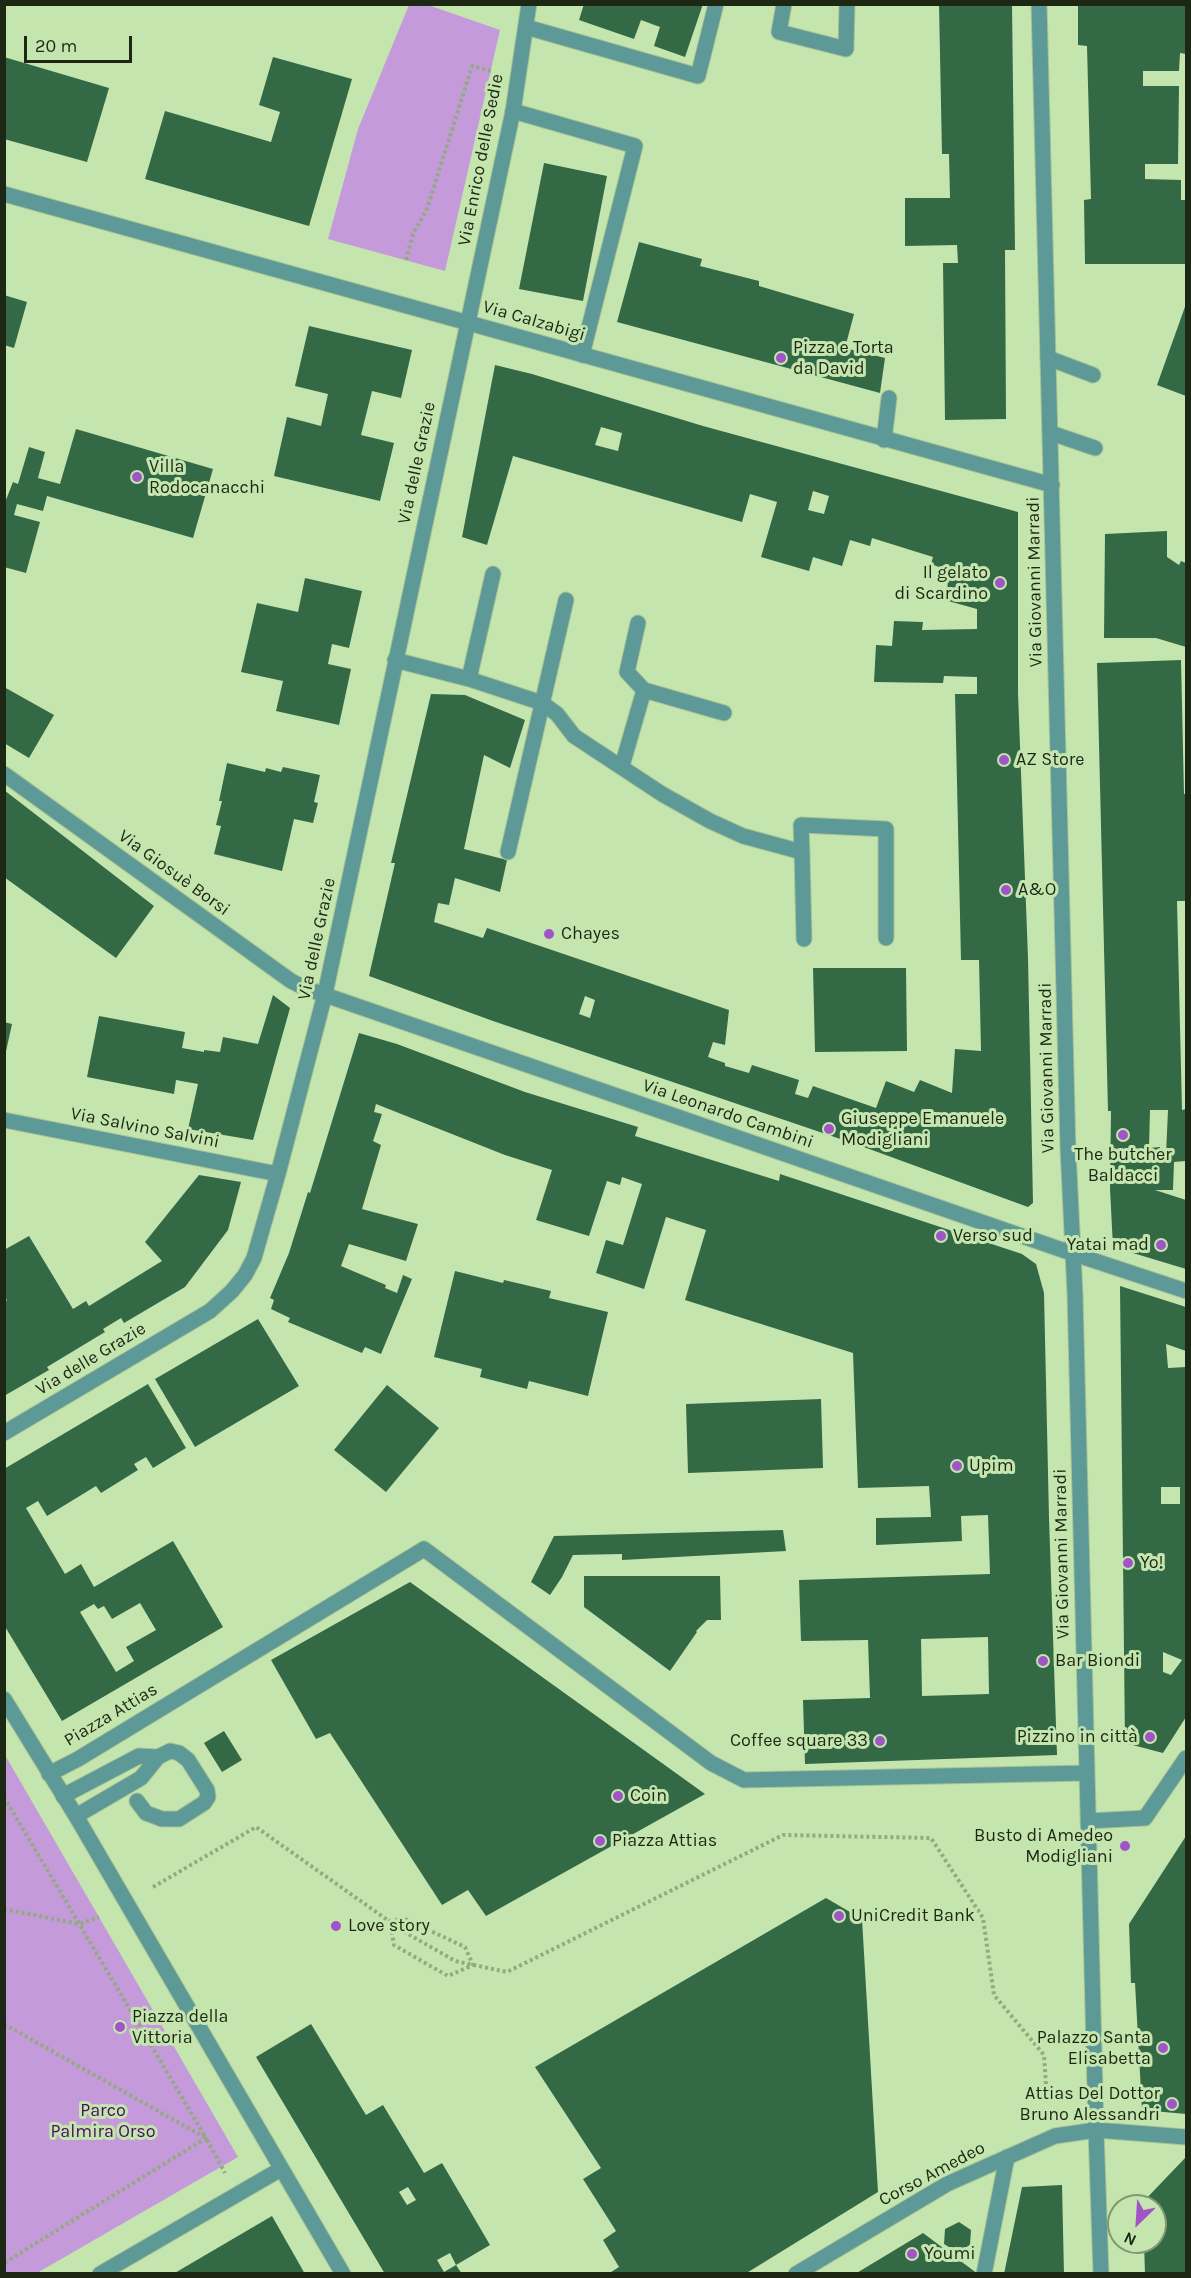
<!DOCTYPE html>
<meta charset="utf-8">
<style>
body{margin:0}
#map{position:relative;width:1191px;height:2278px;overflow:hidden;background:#c5e5af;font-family:Karla,sans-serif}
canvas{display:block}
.frame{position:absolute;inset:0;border:6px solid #1c2813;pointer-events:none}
.north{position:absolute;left:1107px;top:2194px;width:60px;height:60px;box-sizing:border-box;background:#c5e5af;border:2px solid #819971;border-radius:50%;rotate:205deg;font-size:16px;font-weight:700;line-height:24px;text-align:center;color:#1c2813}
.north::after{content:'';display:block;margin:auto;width:21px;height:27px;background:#a054c6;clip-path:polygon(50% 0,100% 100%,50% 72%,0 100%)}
.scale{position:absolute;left:24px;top:36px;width:108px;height:27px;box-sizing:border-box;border:3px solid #1c2813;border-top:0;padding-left:8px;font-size:18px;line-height:21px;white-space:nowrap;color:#1c2813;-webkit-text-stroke:4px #c5e5af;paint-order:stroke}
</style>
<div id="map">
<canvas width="1191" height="2278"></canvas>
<div class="frame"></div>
<div class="north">N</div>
<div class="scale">20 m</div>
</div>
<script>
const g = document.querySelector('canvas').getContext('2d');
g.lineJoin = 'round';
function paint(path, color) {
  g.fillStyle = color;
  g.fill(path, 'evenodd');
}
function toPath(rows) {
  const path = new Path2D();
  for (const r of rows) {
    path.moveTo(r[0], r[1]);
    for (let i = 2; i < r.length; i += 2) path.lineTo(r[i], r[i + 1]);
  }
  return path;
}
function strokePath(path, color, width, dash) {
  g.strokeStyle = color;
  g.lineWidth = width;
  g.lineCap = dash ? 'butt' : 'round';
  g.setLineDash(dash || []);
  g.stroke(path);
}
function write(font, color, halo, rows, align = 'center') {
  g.font = font + ' Karla,sans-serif';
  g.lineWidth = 6;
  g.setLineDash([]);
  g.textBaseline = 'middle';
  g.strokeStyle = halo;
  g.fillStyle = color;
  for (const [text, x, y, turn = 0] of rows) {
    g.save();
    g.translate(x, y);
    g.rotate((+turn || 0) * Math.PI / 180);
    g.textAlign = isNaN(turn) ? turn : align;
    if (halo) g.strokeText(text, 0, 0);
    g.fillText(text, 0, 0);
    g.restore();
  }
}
const green = toPath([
 [409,5,428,5,500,30,445,271,328,239,358,129],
 [5,1755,238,2157,37,2273,5,2273]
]);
const building = toPath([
 [584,4,703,4,685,57,654,46,660,27,641,20,634,39,579,20],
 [939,4,1012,4,1015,250,1005,250,1006,419,945,420,943,263,958,263,957,245,905,246,905,198,950,198,949,154,942,154],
 [1078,4,1186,4,1186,54,1180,53,1179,71,1143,71,1143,86,1179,86,1178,164,1145,164,1145,179,1181,180,1181,200,1186,200,1186,264,1085,264,1084,200,1091,199,1087,46,1078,45],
 [4,57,109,88,87,162,4,139],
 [273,57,352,79,309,226,145,179,165,111,271,142,280,112,259,105],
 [544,163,607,176,583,301,519,289],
 [639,242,702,259,700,266,759,281,759,286,854,314,845,348,885,358,880,393,617,322],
 [4,295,27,302,14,348,4,345],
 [1186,304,1186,396,1157,385],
 [309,326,412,350,401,398,372,391,361,435,394,443,380,501,274,476,287,417,321,426,328,394,295,386],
 [495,365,532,374,703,426,1018,512,1018,693,1028,958,1033,1203,1028,1207,861,1146,493,1021,369,976,395,863,391,863,431,694,465,695,525,720,510,768,484,755,464,849,507,860,500,892,455,878,449,905,438,903,434,922,483,938,487,928,729,1010,725,1045,713,1042,708,1057,725,1063,725,1066,749,1073,752,1065,799,1080,795,1094,808,1098,813,1086,876,1108,886,1081,914,1092,920,1080,952,1093,955,1049,981,1051,979,960,961,960,955,694,977,694,977,677,944,676,943,683,874,682,876,645,892,646,894,621,923,622,922,630,977,629,977,609,948,601,947,570,931,564,933,557,872,538,870,546,850,540,842,566,813,557,809,571,761,557,777,502,750,494,742,522,513,456,487,545,462,537],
 [601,427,622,433,618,451,595,445],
 [813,491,829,496,824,514,808,510],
 [585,996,595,1000,590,1018,579,1014],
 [76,429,213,469,193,538,47,496,43,511,17,504,14,515,40,522,26,573,4,567,4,505,13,482,18,484,29,447,45,452,38,478,60,484],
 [1167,531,1167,557,1179,565,1181,561,1186,563,1186,647,1156,638,1104,638,1105,534],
 [305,578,362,591,349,648,332,644,328,664,351,669,339,725,276,711,283,681,241,672,257,603,298,612],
 [1181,660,1184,794,1186,794,1186,901,1177,901,1182,1110,1186,1109,1186,1161,1174,1162,1173,1190,1155,1190,1186,1200,1186,1269,1113,1247,1110,1189,1111,1111,1108,1111,1097,663],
 [1150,1110,1168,1110,1166,1155,1160,1153,1160,1147,1149,1148],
 [4,687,54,715,29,758,4,743],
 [227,763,265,772,266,768,281,772,283,767,320,775,314,802,318,803,313,823,294,819,282,871,214,854,221,826,216,825,222,801,219,801],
 [4,790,154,906,116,958,4,877],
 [813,968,906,968,907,1051,815,1052],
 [273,995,290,1008,253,1140,188,1129,198,1084,176,1080,174,1094,87,1077,99,1016,185,1032,182,1048,204,1052,204,1050,220,1052,223,1037,258,1044],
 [4,1022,12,1024,5,1056,4,1056],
 [359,1033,397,1044,525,1092,638,1127,635,1136,779,1181,780,1174,1022,1254,1036,1264,1044,1293,1049,1518,1057,1755,805,1764,803,1700,870,1698,868,1640,801,1641,799,1580,990,1574,988,1515,961,1516,962,1541,876,1545,876,1518,931,1517,929,1486,858,1488,853,1353,685,1300,706,1230,666,1217,644,1289,596,1273,606,1240,623,1245,642,1184,622,1177,620,1185,607,1181,589,1236,536,1220,552,1170,505,1155,376,1104,374,1112,382,1114,373,1141,381,1145,362,1209,418,1224,406,1261,349,1244,341,1266,386,1285,385,1288,397,1293,403,1275,412,1279,381,1354,365,1347,362,1353,288,1322,290,1318,271,1309,274,1300,270,1298,289,1253,308,1192,310,1193],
 [988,1637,989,1694,922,1696,921,1639],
 [199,1175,241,1182,228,1230,185,1287,124,1323,121,1318,103,1329,105,1332,47,1367,49,1370,4,1396,4,1302,7,1300,4,1296,4,1250,29,1236,73,1309,86,1301,89,1306,162,1261,145,1242],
 [455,1271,503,1283,504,1280,551,1291,549,1298,608,1312,588,1396,529,1381,527,1389,480,1377,482,1369,434,1357],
 [1120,1286,1186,1307,1186,1351,1166,1344,1168,1368,1186,1367,1186,1504,1185,1504,1186,1717,1163,1753,1125,1743],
 [1161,1487,1180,1487,1180,1504,1161,1504],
 [1163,1652,1182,1660,1171,1675,1163,1672],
 [258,1319,299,1386,195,1447,155,1379],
 [148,1384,186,1448,153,1468,146,1457,134,1464,138,1470,101,1493,96,1486,47,1516,38,1501,26,1508,65,1574,81,1564,94,1587,173,1541,223,1627,62,1721,4,1625,4,1469],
 [140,1603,156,1630,126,1647,134,1661,116,1672,80,1612,94,1604,98,1609,104,1606,112,1619],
 [387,1385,439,1428,386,1492,334,1450],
 [821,1399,823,1468,688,1473,686,1404],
 [783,1530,786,1551,622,1560,622,1554,573,1555,562,1577,550,1595,531,1582,554,1536],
 [584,1576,720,1576,721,1620,707,1620,696,1631,697,1632,670,1671,584,1607],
 [410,1582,705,1794,486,1916,468,1890,442,1905,330,1733,316,1739,271,1660],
 [224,1731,242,1760,222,1772,204,1743],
 [1186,1836,1186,2114,1142,2110,1135,1983,1131,1983,1129,1924],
 [826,1898,862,1919,878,2192,745,2274,608,2274,619,2267,603,2240,616,2231,583,2179,601,2168,535,2067],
 [311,2024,366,2115,383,2105,424,2173,442,2163,490,2245,456,2265,450,2253,437,2260,444,2272,456,2265,462,2274,385,2274,256,2057],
 [408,2187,416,2200,407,2205,399,2192],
 [1186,2157,1186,2274,1145,2274,1144,2242,1155,2242,1155,2206,1142,2206,1142,2203],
 [1062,2185,1064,2274,1004,2274,1022,2187],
 [272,2216,305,2274,173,2274],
 [959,2222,971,2230,970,2245,957,2252,944,2244,945,2229],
 [923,2233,978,2274,855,2274]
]);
const path = toPath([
 [406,260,413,234,427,209,472,66,491,71],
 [4,1797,206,2138,4,2263],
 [153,1887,256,1827,403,1931,455,1961,507,1972,783,1835,931,1838,983,1918,994,1995,1044,2055,1047,2100],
 [4,1909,79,1924,99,1917],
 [405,1919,465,1947,473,1965,448,1976,394,1945,390,1921,405,1919],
 [4,2024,206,2138,225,2173]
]);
const service = toPath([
 [784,4,779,32,846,49,847,4],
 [526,27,698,76,716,4],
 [513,111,635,146,582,355],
 [1048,358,1093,375],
 [1051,433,1095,448],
 [884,440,889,398],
 [638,623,627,672,644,690],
 [395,660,469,679,542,703,557,714,574,736,662,794,710,821,743,836,802,852,801,825,886,829,886,938],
 [469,679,493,574],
 [622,766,644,690,724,713],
 [508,852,566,600],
 [802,852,804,939],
 [63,1796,139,1756,158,1757],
 [76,1816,141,1778,158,1757,170,1751,179,1753,188,1760,207,1790,208,1797,204,1803,179,1819,162,1819,146,1813,137,1801]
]);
const pedestrian = toPath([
 [1074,1254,1186,1291],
 [1096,2130,1101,2274]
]);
const minor = toPath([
 [1039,4,1068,1149,1075,1294,1096,2130],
 [4,194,1052,485],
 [4,774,291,981,305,988,1074,1254],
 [4,1120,278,1174],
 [4,1433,210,1311,232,1291,245,1275,254,1258,278,1174,325,994,513,111,529,4],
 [4,1699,76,1816,343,2274],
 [49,1774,78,1759,424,1549,711,1763,744,1780,1087,1773],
 [1088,1821,1145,1818,1186,1758],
 [100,2274,281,2169],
 [796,2274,947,2184,1055,2136,1096,2130,1186,2137],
 [984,2274,1007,2157]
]);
const markers = [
 [781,358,6,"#a054c6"],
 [137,477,6,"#a054c6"],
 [1000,583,6,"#a054c6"],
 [1004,760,6,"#a054c6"],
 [1006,890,6,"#a054c6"],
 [549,934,6,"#a054c6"],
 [829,1129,6,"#a054c6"],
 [1123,1135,6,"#a054c6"],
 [941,1236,6,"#a054c6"],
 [1161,1245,6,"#a054c6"],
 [957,1466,6,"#a054c6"],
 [1128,1563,6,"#a054c6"],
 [1043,1661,6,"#a054c6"],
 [1150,1737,6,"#a054c6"],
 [880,1741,6,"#a054c6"],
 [618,1796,6,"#a054c6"],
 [600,1841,6,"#a054c6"],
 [1125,1846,6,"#a054c6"],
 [839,1916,6,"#a054c6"],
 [336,1926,6,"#a054c6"],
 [120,2027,6,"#a054c6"],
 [1163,2048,6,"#a054c6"],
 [1172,2104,6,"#a054c6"],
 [912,2254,6,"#a054c6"]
];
const streetNames = [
 ["Via Enrico delle Sedie",481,160,-79],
 ["Via Calzabigi",534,321,16],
 ["Via delle Grazie",417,463,-78],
 ["Via Giovanni Marradi",1035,582,-91],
 ["Via Giosuè Borsi",174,873,36],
 ["Via delle Grazie",317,939,-78],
 ["Via Giovanni Marradi",1047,1068,-91],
 ["Via Leonardo Cambini",728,1114,19],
 ["Via Salvino Salvini",145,1128,11],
 ["Via delle Grazie",91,1359,-31],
 ["Via Giovanni Marradi",1062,1554,-91],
 ["Piazza Attias",111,1715,-31],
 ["Corso Amedeo",932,2174,-28]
];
const poiNames = [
 ["Pizza e Torta",793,348],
 ["da David",793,369],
 ["Villa",149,467],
 ["Rodocanacchi",149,488],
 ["Il gelato",988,573,"right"],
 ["di Scardino",988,594,"right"],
 ["AZ Store",1016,760],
 ["A&O",1018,890],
 ["Chayes",561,934],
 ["Giuseppe Emanuele",841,1119],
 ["Modigliani",841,1140],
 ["The butcher",1123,1155,"center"],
 ["Baldacci",1123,1176,"center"],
 ["Verso sud",953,1236],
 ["Yatai mad",1149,1245,"right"],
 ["Upim",969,1466],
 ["Yo!",1140,1563],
 ["Bar Biondi",1055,1661],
 ["Pizzino in città",1138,1737,"right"],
 ["Coffee square 33",868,1741,"right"],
 ["Coin",630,1796],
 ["Busto di Amedeo",1113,1836,"right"],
 ["Modigliani",1113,1857,"right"],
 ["Piazza Attias",612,1841],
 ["UniCredit Bank",851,1916],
 ["Love story",348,1926],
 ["Piazza della",132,2017],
 ["Vittoria",132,2038],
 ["Palazzo Santa",1151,2038,"right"],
 ["Elisabetta",1151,2059,"right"],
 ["Attias Del Dottor",1160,2094,"right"],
 ["Bruno Alessandri",1160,2115,"right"],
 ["Youmi",924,2254]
];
const parkNames = [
 ["Parco",103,2111],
 ["Palmira Orso",103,2132]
];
paint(green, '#c49adb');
paint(building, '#346946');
strokePath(service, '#a7c393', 17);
strokePath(pedestrian, '#a7c393', 17);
strokePath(minor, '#a7c393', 17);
strokePath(path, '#91aa7f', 4, [3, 3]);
strokePath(service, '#5d9997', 15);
strokePath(pedestrian, '#5d9997', 15);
strokePath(minor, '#5d9997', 15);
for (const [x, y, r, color] of markers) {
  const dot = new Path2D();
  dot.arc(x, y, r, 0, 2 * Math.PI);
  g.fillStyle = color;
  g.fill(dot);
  strokePath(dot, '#c5e5af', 2);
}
write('18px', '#1c2813', '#c5e5af', streetNames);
write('18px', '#1c2813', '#c5e5af', poiNames, 'left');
write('18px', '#460e5e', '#c5e5af', parkNames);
</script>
